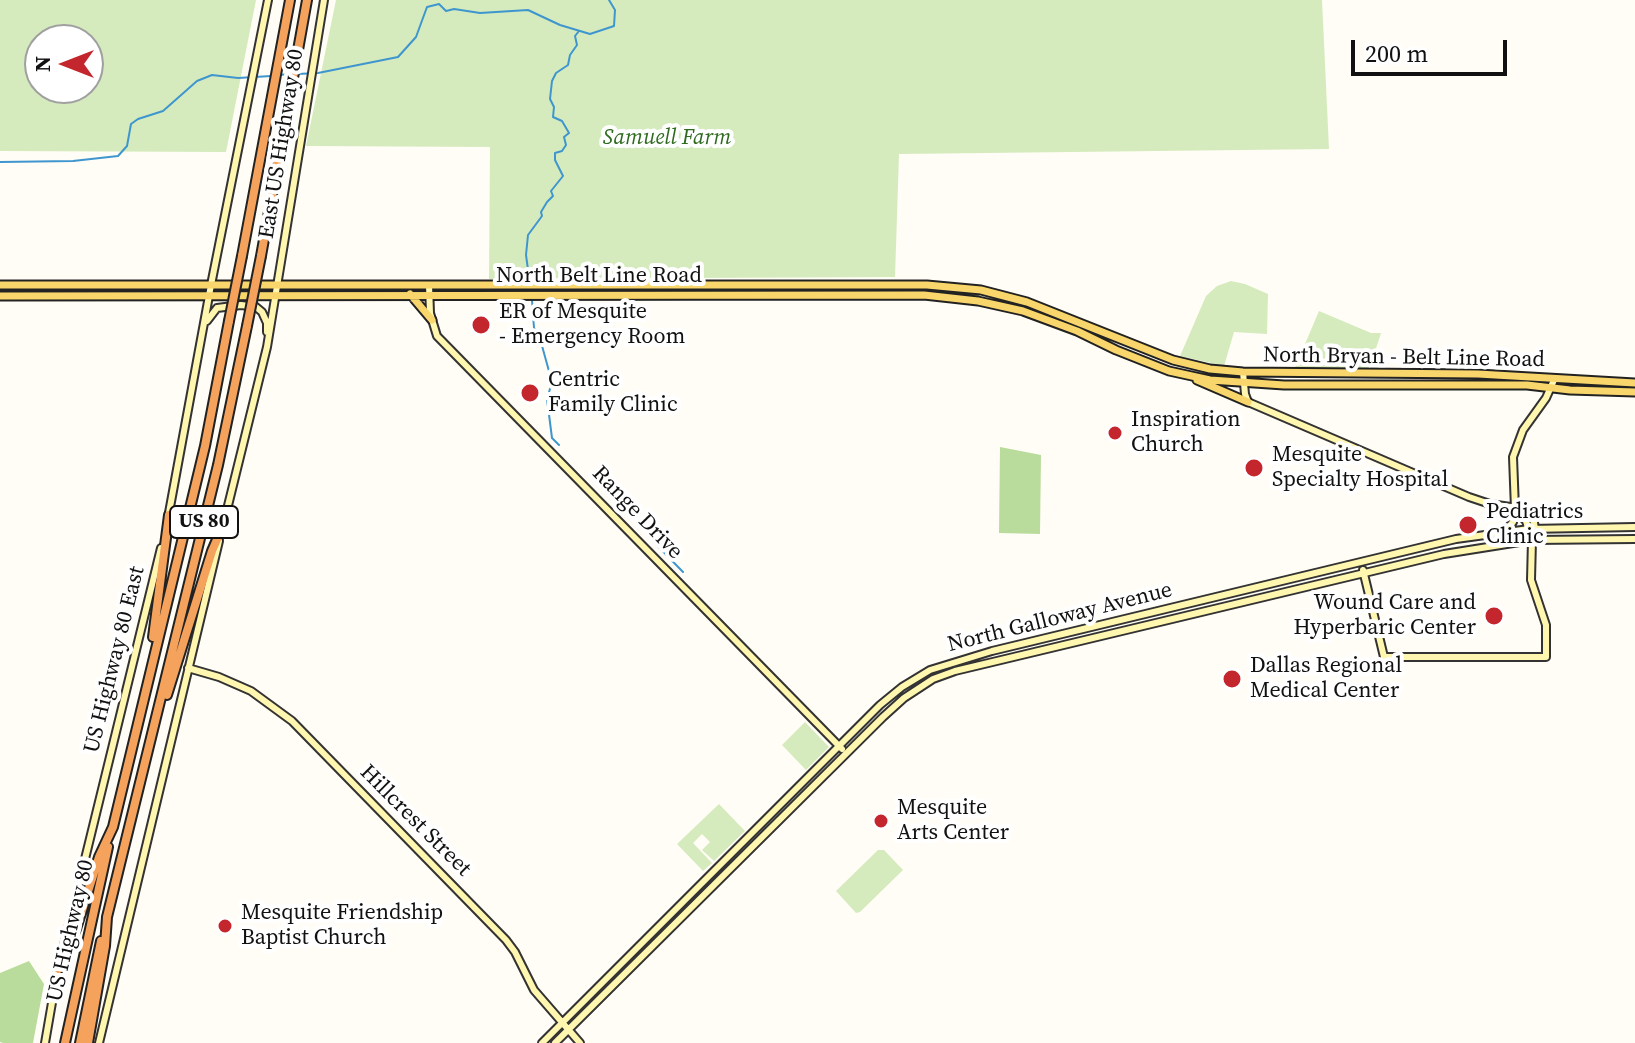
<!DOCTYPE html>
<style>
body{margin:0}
#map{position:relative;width:1635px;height:1043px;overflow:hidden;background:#fffdf5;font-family:"Source Serif 4",serif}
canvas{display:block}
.north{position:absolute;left:24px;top:24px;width:80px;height:80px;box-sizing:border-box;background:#fff;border:2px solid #a0a0a0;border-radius:50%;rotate:270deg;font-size:22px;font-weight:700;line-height:32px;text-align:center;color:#111}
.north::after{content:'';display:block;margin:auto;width:28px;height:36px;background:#c4262e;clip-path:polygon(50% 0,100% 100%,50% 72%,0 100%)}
.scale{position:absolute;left:1351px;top:40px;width:156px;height:36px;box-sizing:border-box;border:4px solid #111;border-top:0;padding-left:10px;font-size:24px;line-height:28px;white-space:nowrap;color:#111;-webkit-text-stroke:6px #fff;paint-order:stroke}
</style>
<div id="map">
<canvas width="1635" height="1043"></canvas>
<div class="north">N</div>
<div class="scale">200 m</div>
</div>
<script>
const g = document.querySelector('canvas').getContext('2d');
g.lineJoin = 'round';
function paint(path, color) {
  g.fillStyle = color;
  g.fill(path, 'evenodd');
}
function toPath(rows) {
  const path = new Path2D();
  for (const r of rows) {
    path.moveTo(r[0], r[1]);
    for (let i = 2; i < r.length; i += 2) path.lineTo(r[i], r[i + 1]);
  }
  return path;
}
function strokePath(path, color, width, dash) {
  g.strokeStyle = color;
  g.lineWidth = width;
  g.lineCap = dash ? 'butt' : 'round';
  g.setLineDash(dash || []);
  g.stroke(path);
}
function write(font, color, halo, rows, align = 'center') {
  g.font = font + ' "Source Serif 4",serif';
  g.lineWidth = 8;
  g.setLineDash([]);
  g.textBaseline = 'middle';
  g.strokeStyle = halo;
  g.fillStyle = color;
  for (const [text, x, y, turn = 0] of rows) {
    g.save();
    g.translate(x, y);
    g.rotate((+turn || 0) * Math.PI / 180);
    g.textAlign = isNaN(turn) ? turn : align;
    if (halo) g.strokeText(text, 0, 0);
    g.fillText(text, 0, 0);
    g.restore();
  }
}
const green = toPath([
 [0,0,256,0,226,152,0,151],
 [40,40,88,40,88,88,40,88],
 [336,0,1322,0,1329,149,899,154,895,277,489,279,490,147,306,146],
 [1231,281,1245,284,1268,294,1267,334,1234,332,1224,366,1180,356,1206,296,1217,286],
 [1319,311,1371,333,1381,333,1369,370,1294,370],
 [805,722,829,747,806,770,782,745],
 [719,804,745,831,714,861,702,850,710,842,702,834,693,843,712,863,703,871,677,844],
 [878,850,884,850,903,870,860,912,856,913,836,891]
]);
const forest = toPath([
 [1000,447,1041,455,1040,534,999,533],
 [29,961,44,984,33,1043,3,1043,0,1042,0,973]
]);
const stream = toPath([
 [297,74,318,73,398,57,416,37,427,7,439,4,446,11,454,9,480,13,528,10,560,25,590,34,614,26,615,10,609,0],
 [278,75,291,74],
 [0,162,73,161,118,156,127,146,131,124,138,119,163,111,197,81,212,75,238,78,271,76],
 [529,277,526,255,528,235,542,216,541,212,547,202,553,196,551,191,563,176,555,160,555,153,562,151,566,145,564,137,569,133,562,121,553,117,554,107,550,99,552,81,556,73,568,65,570,55,577,45,575,36,579,31],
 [532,300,534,328,539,335,552,382,547,399,552,438,559,445],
 [650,538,683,572]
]);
const secondary = toPath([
 [429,285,430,313,437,336,842,749],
 [207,321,217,308,241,305,256,307,262,312,267,323,267,332],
 [1243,372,1245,394,1248,402,1469,497,1490,504,1524,509,1534,522,1535,530],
 [168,518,211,285,268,0],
 [222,530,267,347,324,0],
 [1506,530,1513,522,1515,509,1513,457,1523,430,1546,398,1554,380],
 [1363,570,1384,657,1546,657,1546,625,1531,580,1532,540,1526,521,1515,509],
 [188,668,219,677,251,691,292,721,506,940,515,952,534,990,580,1043],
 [62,953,161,548],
 [45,1043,58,968],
 [99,1043,219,541],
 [542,1043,880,705,902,687,930,670,992,651,1456,539,1529,529,1635,527],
 [555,1043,883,717,904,698,933,679,955,671,1444,554,1532,540,1635,539]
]);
const primary = toPath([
 [0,285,927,285,981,290,1027,302,1173,360,1210,369,1243,372,1478,374,1635,383],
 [410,294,432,320],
 [0,296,924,295,978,301,1023,311,1077,331,1116,350,1169,371,1210,380,1284,385,1527,385,1570,390,1635,392],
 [1197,380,1248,402]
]);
const highway = toPath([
 [242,256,290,0],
 [261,256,307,0],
 [153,637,169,515],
 [167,695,212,551,222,528],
 [58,969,76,929,99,857,113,827,205,446,229,321],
 [65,1043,108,847],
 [80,1043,101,941],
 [88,1043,105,946,107,917,218,465,247,326]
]);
const highwayBridge = toPath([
 [229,321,242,256],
 [247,326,261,256]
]);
const markers = [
 [481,325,10,"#c4262e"],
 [530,393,10,"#c4262e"],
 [1115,433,8,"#c4262e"],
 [1254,468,10,"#c4262e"],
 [1468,525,10,"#c4262e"],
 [1494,616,10,"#c4262e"],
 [1232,679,10,"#c4262e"],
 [881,821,8,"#c4262e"],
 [225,926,8,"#c4262e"]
];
const shields = [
 [204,522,68]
];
const shieldNames = [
 ["US 80",204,522]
];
const parkNames = [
 ["Samuell Farm",667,138]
];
const streetNames = [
 ["East US Highway 80",282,144,-81],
 ["North Belt Line Road",599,276],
 ["North Bryan - Belt Line Road",1404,358,1],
 ["Range Drive",637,513,46],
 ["North Galloway Avenue",1060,618,-14],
 ["US Highway 80 East",115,660,-76],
 ["Hillcrest Street",415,821,45],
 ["US Highway 80",71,931,-77]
];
const poiNames = [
 ["ER of Mesquite",499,312],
 ["- Emergency Room",499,337],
 ["Centric",548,380],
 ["Family Clinic",548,405],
 ["Inspiration",1131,420],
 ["Church",1131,445],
 ["Mesquite",1272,455],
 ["Specialty Hospital",1272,480],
 ["Pediatrics",1486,512],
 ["Clinic",1486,537],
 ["Wound Care and",1476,603,"right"],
 ["Hyperbaric Center",1476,628,"right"],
 ["Dallas Regional",1250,666],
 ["Medical Center",1250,691],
 ["Mesquite",897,808],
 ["Arts Center",897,833],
 ["Mesquite Friendship",241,913],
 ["Baptist Church",241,938]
];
paint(green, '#d5ebbd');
paint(forest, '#b9dc9c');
strokePath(stream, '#3f96cf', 2);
strokePath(secondary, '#333', 10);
strokePath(primary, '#222', 11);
strokePath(highway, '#222', 12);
strokePath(secondary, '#fff6b0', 6);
strokePath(primary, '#f9d66b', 7);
strokePath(highway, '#f5a25d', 8);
strokePath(highwayBridge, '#222', 12, []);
strokePath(highwayBridge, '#f5a25d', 8);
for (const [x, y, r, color] of markers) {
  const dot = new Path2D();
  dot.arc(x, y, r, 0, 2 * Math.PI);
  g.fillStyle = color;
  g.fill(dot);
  strokePath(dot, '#fff', 3);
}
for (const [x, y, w] of shields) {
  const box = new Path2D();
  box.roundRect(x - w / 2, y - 16, w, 32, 6);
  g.fillStyle = '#fff';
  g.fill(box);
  strokePath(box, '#111', 2);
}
write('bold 20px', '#111', null, shieldNames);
write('italic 22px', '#2f6b1f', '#fff', parkNames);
write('22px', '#111', '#fff', streetNames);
write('22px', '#111', '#fff', poiNames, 'left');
</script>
